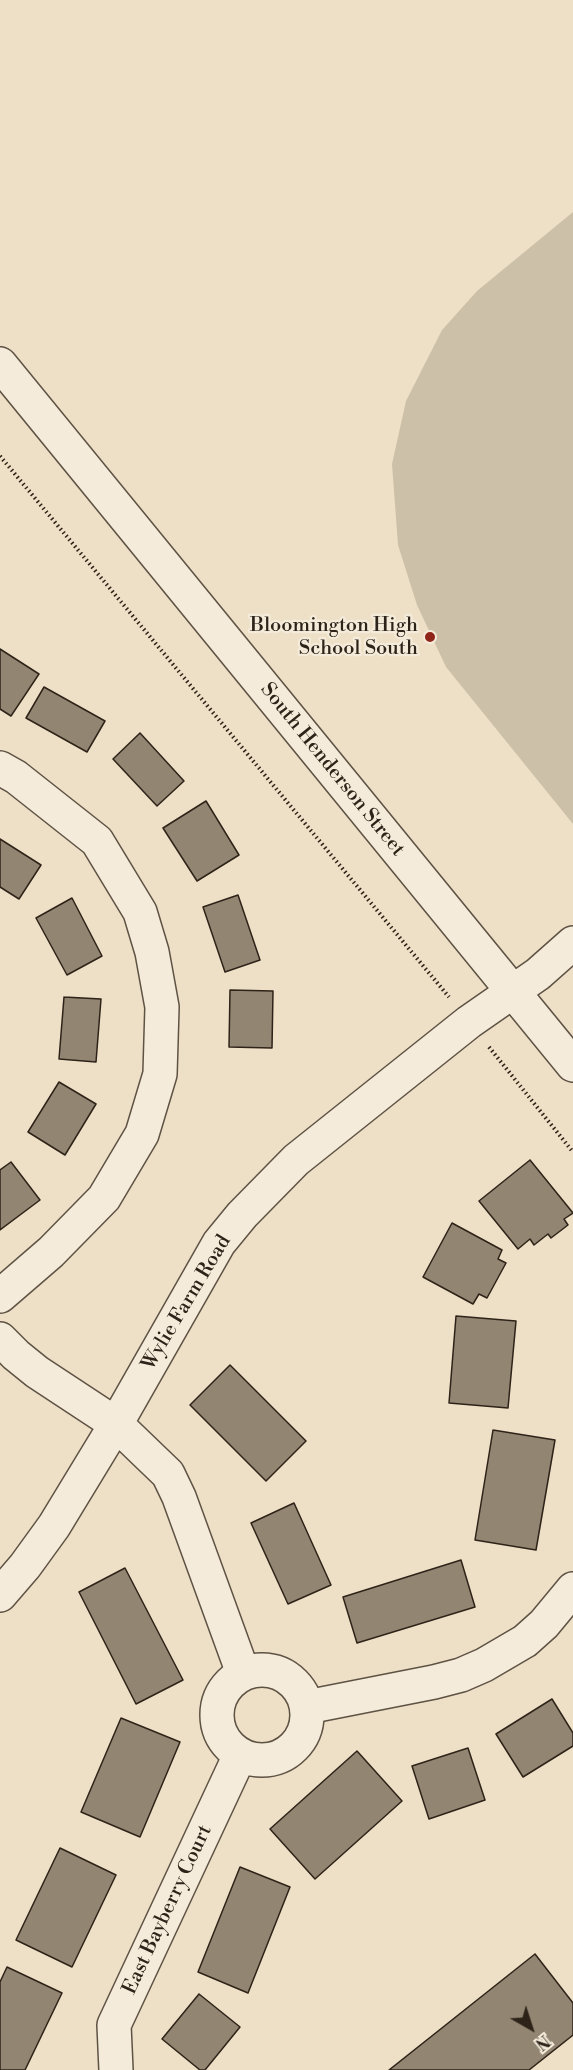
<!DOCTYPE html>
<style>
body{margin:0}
#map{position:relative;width:573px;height:2070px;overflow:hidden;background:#eee0c6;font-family:"Libre Bodoni",serif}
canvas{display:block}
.north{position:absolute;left:501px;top:1998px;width:60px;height:60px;-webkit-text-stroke:4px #f4ebda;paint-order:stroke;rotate:141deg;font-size:16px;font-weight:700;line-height:24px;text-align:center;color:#2e2318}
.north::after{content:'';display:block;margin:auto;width:21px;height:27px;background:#2e2318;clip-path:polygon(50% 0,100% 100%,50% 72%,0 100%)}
</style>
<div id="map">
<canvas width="573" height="2070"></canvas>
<div class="north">N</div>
</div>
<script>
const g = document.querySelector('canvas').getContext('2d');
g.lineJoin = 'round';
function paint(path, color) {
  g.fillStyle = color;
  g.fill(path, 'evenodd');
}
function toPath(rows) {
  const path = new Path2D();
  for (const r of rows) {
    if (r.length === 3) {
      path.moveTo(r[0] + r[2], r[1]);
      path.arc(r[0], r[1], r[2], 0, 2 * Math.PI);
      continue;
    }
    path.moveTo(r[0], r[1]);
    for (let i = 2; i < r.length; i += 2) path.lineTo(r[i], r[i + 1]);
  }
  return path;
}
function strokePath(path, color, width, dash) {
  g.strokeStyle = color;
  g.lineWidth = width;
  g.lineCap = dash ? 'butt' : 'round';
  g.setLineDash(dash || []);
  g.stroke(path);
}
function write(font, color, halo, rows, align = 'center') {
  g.font = font + ' "Libre Bodoni",serif';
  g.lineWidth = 4.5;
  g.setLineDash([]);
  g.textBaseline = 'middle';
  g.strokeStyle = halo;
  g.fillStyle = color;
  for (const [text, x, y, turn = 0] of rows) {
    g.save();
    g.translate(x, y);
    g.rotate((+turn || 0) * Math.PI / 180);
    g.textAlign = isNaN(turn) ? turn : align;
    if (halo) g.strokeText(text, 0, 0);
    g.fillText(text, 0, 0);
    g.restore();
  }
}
const green = toPath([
 [573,212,573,824,446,667,417,605,398,545,392,464,406,401,442,330,477,291]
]);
const building = toPath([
 [0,649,39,674,11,716,0,709,0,649],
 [44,687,105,721,87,752,26,718,44,687],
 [140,733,184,781,157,806,113,759,140,733],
 [206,801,239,855,197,881,163,828,206,801],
 [0,839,41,865,19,899,0,887,0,839],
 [238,895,260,960,225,972,203,907,238,895],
 [72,898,102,956,67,975,36,918,72,898],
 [230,990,273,991,272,1048,229,1047,230,990],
 [64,997,101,999,96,1062,59,1059,64,997],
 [59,1082,96,1104,65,1155,28,1132,59,1082],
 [530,1160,573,1213,564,1219,568,1225,551,1238,548,1234,534,1245,530,1239,518,1249,479,1201,530,1160],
 [11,1162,40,1200,0,1230,0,1170,11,1162],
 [452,1223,502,1250,498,1259,506,1263,487,1298,479,1294,473,1304,423,1277,452,1223],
 [456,1316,516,1321,508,1408,449,1403,456,1316],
 [230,1365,306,1441,266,1481,190,1405,230,1365],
 [493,1430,555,1440,536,1550,475,1540,493,1430],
 [294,1503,331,1585,288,1604,251,1523,294,1503],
 [461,1560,475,1607,357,1643,343,1597,461,1560],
 [125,1568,183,1680,136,1704,79,1592,125,1568],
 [552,1699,573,1733,573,1746,523,1777,496,1734,552,1699],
 [121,1718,180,1742,140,1837,81,1812,121,1718],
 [468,1748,485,1800,429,1819,412,1766,468,1748],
 [357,1751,402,1801,315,1879,270,1829,357,1751],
 [60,1848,116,1875,72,1967,16,1940,60,1848],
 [240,1867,290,1887,248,1993,198,1972,240,1867],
 [535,1954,573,2003,573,2035,529,2070,389,2070,535,1954],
 [7,1967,62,1993,25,2070,0,2070,0,1982,7,1967],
 [199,1994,240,2027,205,2070,200,2070,162,2039,199,1994]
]);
const path = toPath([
 [0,456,449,997],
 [489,1047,573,1152]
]);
const minor = toPath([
 [0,364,573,1065],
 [0,768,16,777,97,841,140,912,152,952,162,1007,160,1074,142,1134,104,1198,51,1252,0,1296],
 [0,1339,16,1355,37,1372,116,1424,168,1474,179,1497,243,1673],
 [0,1595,25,1566,54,1526,116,1424,219,1243,242,1215,296,1160,469,1022,538,974,573,943],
 [262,1715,45],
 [307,1707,434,1682,461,1675,484,1665,525,1641,544,1624,573,1589],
 [116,2070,114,2025,240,1755]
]);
const markers = [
 [430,637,6,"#8f2418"]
];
const poiNames = [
 ["Bloomington High",418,626],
 ["School South",418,649]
];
const streetNames = [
 ["South Henderson Street",332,770,51],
 ["Wylie Farm Road",187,1303,-59],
 ["East Bayberry Court",168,1910,-65]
];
paint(green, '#cdc0a8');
paint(building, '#928572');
strokePath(building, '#2e2318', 1.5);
strokePath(minor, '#5e5244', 36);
strokePath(path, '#2e2318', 4, [1.5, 3]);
strokePath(minor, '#f4ebda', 33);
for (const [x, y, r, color] of markers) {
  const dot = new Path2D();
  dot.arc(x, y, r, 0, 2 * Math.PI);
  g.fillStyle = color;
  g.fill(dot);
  strokePath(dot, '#f4ebda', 2);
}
write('20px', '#2e2318', '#f4ebda', poiNames, 'right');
write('20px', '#2e2318', '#f4ebda', streetNames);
</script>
